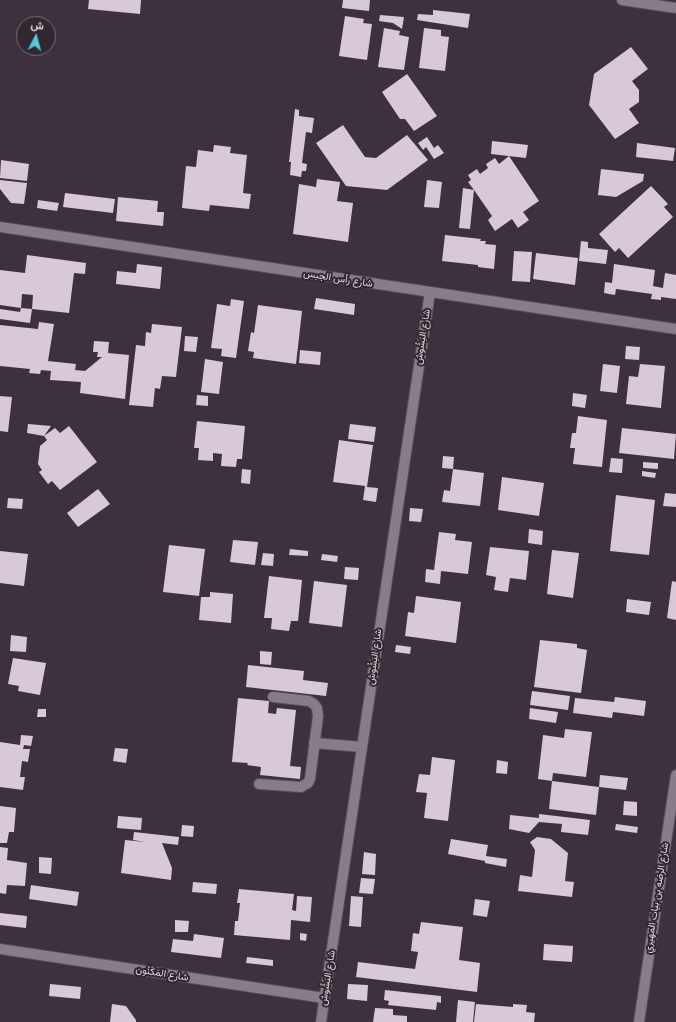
<!DOCTYPE html>
<meta charset="utf-8">
<style>
body{margin:0}
#map{position:relative;width:676px;height:1022px;overflow:hidden;background:#3c313c;font-family:Poppins,Vazirmatn,sans-serif}
canvas{display:block}
.north{position:absolute;left:16px;top:16px;width:40px;height:40px;box-sizing:border-box;background:#312731;border:1px solid #776e77;border-radius:50%;rotate:6deg;font-size:11px;font-weight:700;line-height:16px;text-align:center;color:#e0d9e0}
.north::after{content:'';display:block;margin:auto;width:14px;height:18px;background:#52ccd6;clip-path:polygon(50% 0,100% 100%,50% 72%,0 100%)}
</style>
<div id="map">
<canvas width="676" height="1022"></canvas>
<div class="north">ش</div>
</div>
<script>
const g = document.querySelector('canvas').getContext('2d');
g.lineJoin = 'round';
function paint(path, color) {
  g.fillStyle = color;
  g.fill(path, 'evenodd');
}
function toPath(rows) {
  const path = new Path2D();
  for (const r of rows) {
    path.moveTo(r[0], r[1]);
    for (let i = 2; i < r.length; i += 2) path.lineTo(r[i], r[i + 1]);
  }
  return path;
}
function strokePath(path, color, width, dash) {
  g.strokeStyle = color;
  g.lineWidth = width;
  g.lineCap = dash ? 'butt' : 'round';
  g.setLineDash(dash || []);
  g.stroke(path);
}
function write(font, color, halo, rows, align = 'center') {
  g.font = font + ' Poppins,Vazirmatn,sans-serif';
  g.lineWidth = 4;
  g.setLineDash([]);
  g.textBaseline = 'middle';
  g.strokeStyle = halo;
  g.fillStyle = color;
  for (const [text, x, y, turn = 0] of rows) {
    g.save();
    g.translate(x, y);
    g.rotate((+turn || 0) * Math.PI / 180);
    g.textAlign = isNaN(turn) ? turn : align;
    if (halo) g.strokeText(text, 0, 0);
    g.fillText(text, 0, 0);
    g.restore();
  }
}
const building = toPath([
 [89,0,141,0,140,14,88,9],
 [343,0,370,0,369,11,342,8],
 [433,10,470,14,468,28,417,20,418,14,433,15],
 [380,15,404,17,402,29,393,23,379,21],
 [345,16,364,19,363,23,372,24,367,60,339,56],
 [384,28,400,31,399,35,409,37,404,70,378,67],
 [424,28,441,30,441,36,449,37,445,71,419,68],
 [631,47,648,69,632,81,639,90,639,102,629,109,639,123,615,139,589,105,594,74],
 [407,74,437,116,414,131,405,119,400,119,382,92],
 [295,109,299,110,299,116,314,118,312,133,306,132,302,163,307,164,306,171,302,171,301,177,290,175,291,162,289,162],
 [343,125,365,157,376,158,407,135,428,160,387,190,346,186,316,143],
 [427,137,434,148,438,145,444,153,434,159,426,147,423,150,418,143],
 [492,141,528,145,526,158,491,154],
 [637,143,675,148,673,161,636,157],
 [214,145,231,147,230,153,247,155,243,193,251,194,249,209,210,205,209,211,182,208,186,166,196,167,198,150,213,152],
 [509,156,539,201,523,212,529,220,518,228,512,219,495,231,488,220,492,216,474,190,470,229,459,228,463,188,474,190,468,182,471,180,468,175,477,169,480,174,488,168,486,164,495,158,499,164],
 [1,160,29,164,27,181,0,178],
 [601,169,644,174,643,181,616,197,598,195],
 [317,179,340,182,337,201,353,203,348,242,293,234,299,184,316,187],
 [0,180,27,183,24,204,11,203,0,189],
 [427,180,442,182,439,208,424,207],
 [651,186,668,204,664,207,673,217,628,258,619,248,615,252,599,234],
 [65,193,115,199,113,213,63,207],
 [118,197,158,201,157,212,164,212,163,226,116,221],
 [38,200,59,203,57,211,37,208],
 [445,235,481,239,480,241,486,241,485,244,496,245,494,269,478,267,478,265,442,261],
 [581,241,588,242,588,248,608,250,606,264,579,261],
 [514,251,532,252,530,282,512,281],
 [536,253,578,258,575,285,533,279],
 [27,255,86,263,85,274,74,273,69,313,32,309,33,295,22,294,21,308,0,305,0,270,25,273],
 [137,264,162,267,160,289,116,284,117,271,136,273],
 [614,264,655,270,653,286,663,288,665,273,676,275,676,299,661,297,661,300,651,299,652,294,616,289,615,295,604,293,605,282,612,283],
 [316,298,355,304,354,315,314,309],
 [231,299,244,301,236,358,221,356,222,349,211,348,217,304,230,306],
 [258,305,302,311,296,364,253,358,254,352,248,351,251,332,254,333],
 [21,308,32,309,30,323,0,319,0,309,20,312],
 [39,322,54,324,48,361,76,364,75,370,85,371,102,357,97,357,98,352,93,352,94,341,109,342,108,353,129,355,125,399,80,393,81,382,50,380,51,371,41,370,40,374,29,373,30,369,0,366,0,325,38,329],
 [152,324,182,327,176,377,162,376,160,389,155,388,153,407,129,405,136,345,145,346,146,332,151,333],
 [185,336,198,337,196,352,184,351],
 [626,346,640,347,639,360,625,359],
 [300,350,321,352,320,365,299,363],
 [205,359,223,362,219,394,201,392],
 [603,364,620,366,617,393,600,391],
 [640,364,665,366,661,408,626,404,629,376,638,377],
 [573,393,587,395,585,408,572,406],
 [197,395,208,396,208,406,196,405],
 [0,396,12,397,8,432,0,431],
 [578,416,607,420,602,467,573,464,575,448,570,448,572,433,576,433],
 [197,421,245,426,242,459,237,459,236,467,221,466,222,454,213,453,213,461,198,460,199,448,194,448],
 [28,424,51,426,44,436,27,433],
 [350,424,376,427,374,442,348,439],
 [69,426,97,462,60,490,52,481,48,484,39,472,42,470,38,464,40,446,47,440,44,436,55,428,60,433],
 [622,428,676,434,674,459,619,453],
 [339,440,373,445,367,487,378,488,376,502,363,500,365,486,333,482],
 [443,456,454,457,453,469,442,468],
 [611,458,623,459,622,473,609,472],
 [643,462,658,463,658,469,643,468],
 [242,469,251,470,250,484,241,483],
 [453,469,484,473,480,506,442,502,444,490,450,491],
 [642,471,656,473,655,478,642,476],
 [502,477,544,483,539,516,498,510],
 [98,489,110,504,78,527,67,513],
 [665,493,676,494,676,507,663,506],
 [616,495,655,500,649,555,610,551],
 [8,498,23,499,22,509,7,508],
 [410,508,423,509,421,522,409,521],
 [529,529,543,531,542,545,528,543],
 [439,532,456,534,455,540,472,542,468,574,441,571,440,584,425,582,426,569,434,570],
 [233,540,258,542,255,565,230,562],
 [169,545,205,549,199,596,163,592],
 [490,547,529,551,526,580,510,578,508,592,494,590,496,577,486,575],
 [290,549,308,551,308,556,289,555],
 [552,550,579,553,573,598,547,594],
 [0,551,28,554,24,586,0,583],
 [263,553,274,554,273,566,261,565],
 [322,554,338,556,337,562,321,560],
 [345,567,359,568,358,580,344,579],
 [269,576,302,580,298,621,291,621,289,631,271,629,272,618,264,618],
 [314,581,347,585,342,627,309,623],
 [672,581,676,582,676,620,667,618],
 [210,592,233,594,231,623,199,620,201,597,210,597],
 [416,596,461,602,456,643,405,636,408,612,414,613],
 [627,599,651,602,649,615,626,612],
 [11,635,27,637,26,652,10,651],
 [540,640,577,644,577,648,587,650,581,693,534,687],
 [396,645,411,647,410,654,395,652],
 [260,651,272,652,271,665,260,664],
 [13,658,46,663,40,695,18,691,19,686,8,684],
 [248,665,304,671,303,680,328,683,326,696,246,687],
 [532,691,570,696,568,710,530,705],
 [615,697,646,701,644,716,613,712,612,718,573,713,575,698,614,702],
 [238,698,269,701,268,713,276,714,277,708,296,710,290,766,301,767,300,779,260,775,261,767,247,765,248,763,232,762],
 [530,708,558,712,556,723,529,719],
 [38,709,46,709,46,717,37,717],
 [565,729,592,732,586,777,553,773,552,781,599,787,600,775,628,778,626,790,599,787,596,815,549,809,552,781,538,779,543,735,564,738],
 [21,735,33,736,31,746,24,745,23,749,30,749,28,762,22,761,20,777,25,777,23,790,0,787,0,742,20,745],
 [115,748,128,749,126,763,113,761],
 [432,757,455,760,448,821,424,818,427,793,416,792,419,774,430,775],
 [497,760,508,762,507,774,496,773],
 [624,801,637,802,637,816,623,815],
 [0,806,16,808,14,832,9,832,7,843,0,843],
 [539,814,590,820,588,835,561,832,562,824,539,822,529,833,509,829,510,815,539,818],
 [118,816,142,818,141,830,117,828],
 [616,824,638,827,637,833,615,830],
 [182,825,194,826,193,837,181,836],
 [134,832,179,837,178,845,162,843,172,868,171,880,121,873,125,840,145,842,133,840],
 [537,837,551,839,568,853,565,881,574,882,572,897,518,891,520,875,532,877,535,850,530,842],
 [451,839,488,845,486,856,507,859,506,867,485,863,485,861,448,854],
 [0,847,8,848,7,860,27,863,25,886,7,885,6,894,0,893],
 [364,852,376,854,375,875,362,874],
 [39,857,52,858,51,874,39,873],
 [361,878,375,879,373,894,359,893],
 [193,882,217,884,216,894,192,892],
 [31,885,79,892,77,906,29,899],
 [239,889,294,894,292,910,296,911,297,896,312,897,310,922,291,920,290,940,234,935,235,921,238,921,240,903,237,903],
 [351,896,363,897,361,927,349,926],
 [475,899,490,901,487,917,473,915],
 [0,913,27,916,26,928,0,925],
 [175,920,189,921,188,932,175,932],
 [421,922,463,927,459,960,480,963,477,992,356,977,358,962,415,969,418,952,411,951,413,933,419,934],
 [300,933,307,934,306,941,300,940],
 [194,934,224,938,221,958,171,952,173,939,193,941],
 [544,944,573,946,572,962,543,960],
 [247,957,273,960,273,966,246,963],
 [50,984,81,987,80,999,49,996],
 [348,984,368,985,367,1001,347,999],
 [385,990,441,996,441,1003,437,1002,436,1010,388,1005,389,1001,384,1000],
 [458,1000,475,1002,473,1022,456,1022],
 [112,1004,126,1006,136,1020,136,1022,110,1022],
 [476,1004,513,1007,513,1004,527,1005,526,1012,535,1013,534,1022,474,1022],
 [375,1008,393,1009,393,1015,407,1016,407,1022,373,1022]
]);
const street = toPath([
 [622,0,676,8],
 [0,227,676,329],
 [314,743,362,747],
 [259,784,301,787,308,783,310,779,318,716,317,708,314,704,309,701,273,697],
 [0,949,324,998],
 [321,1022,430,292],
 [639,1022,676,775]
]);
const streetNames = [
 ["شارع رأس الجبس",338,279,9],
 ["شارع البَشُوش",423,337,-81],
 ["شارع البَشُوش",375,657,-82],
 ["شارع الرضه بن بيات المهيري",657,898,-81],
 ["شارع المَكْنُون",162,974,9],
 ["شارع البَشُوش",328,978,-81]
];
paint(building, '#d7c9d7');
strokePath(street, '#574e58', 12);
strokePath(street, '#897c89', 10);
write('10px', '#e0d9e0', '#312731', streetNames);
</script>
